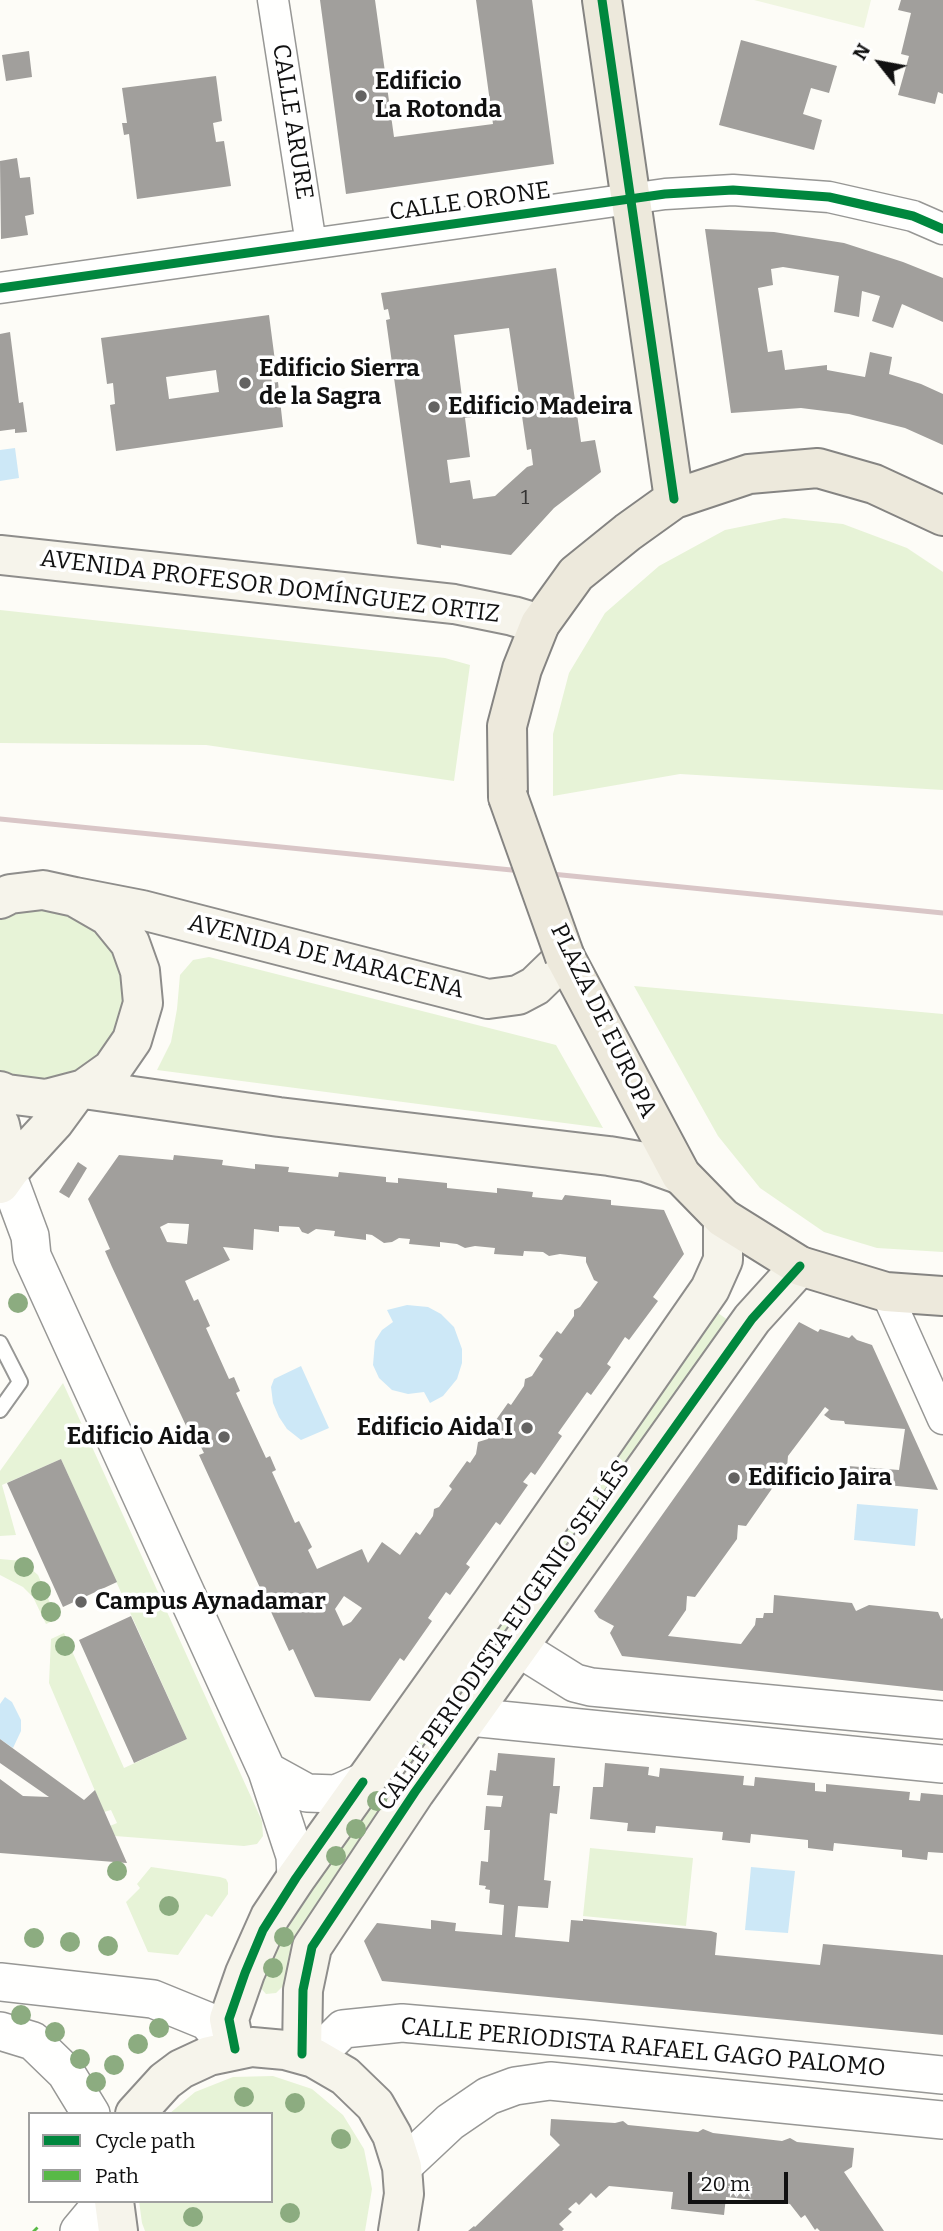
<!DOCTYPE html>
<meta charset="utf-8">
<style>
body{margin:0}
#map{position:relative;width:943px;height:2231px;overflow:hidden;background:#fdfcf7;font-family:Bitter,serif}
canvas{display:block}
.legend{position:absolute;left:28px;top:2112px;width:245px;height:91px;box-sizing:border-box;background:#fff;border:2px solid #a0a0a0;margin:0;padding:9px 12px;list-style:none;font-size:21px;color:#111}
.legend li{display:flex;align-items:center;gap:14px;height:35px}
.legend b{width:35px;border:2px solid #a0a0a0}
.north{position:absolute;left:845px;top:28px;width:70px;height:70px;-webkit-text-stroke:5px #fff;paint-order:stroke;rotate:301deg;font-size:19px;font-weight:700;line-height:28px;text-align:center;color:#111}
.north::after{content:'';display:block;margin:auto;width:24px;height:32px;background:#111;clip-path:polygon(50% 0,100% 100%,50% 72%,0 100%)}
.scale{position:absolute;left:688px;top:2172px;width:100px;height:32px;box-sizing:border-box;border:4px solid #111;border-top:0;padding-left:9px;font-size:21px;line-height:24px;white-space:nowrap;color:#111;-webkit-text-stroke:5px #fff;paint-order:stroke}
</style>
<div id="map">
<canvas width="943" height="2231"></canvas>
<ul class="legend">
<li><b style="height:9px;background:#00873e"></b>Cycle path</li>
<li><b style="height:9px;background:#58b947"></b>Path</li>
</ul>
<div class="north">N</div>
<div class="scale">20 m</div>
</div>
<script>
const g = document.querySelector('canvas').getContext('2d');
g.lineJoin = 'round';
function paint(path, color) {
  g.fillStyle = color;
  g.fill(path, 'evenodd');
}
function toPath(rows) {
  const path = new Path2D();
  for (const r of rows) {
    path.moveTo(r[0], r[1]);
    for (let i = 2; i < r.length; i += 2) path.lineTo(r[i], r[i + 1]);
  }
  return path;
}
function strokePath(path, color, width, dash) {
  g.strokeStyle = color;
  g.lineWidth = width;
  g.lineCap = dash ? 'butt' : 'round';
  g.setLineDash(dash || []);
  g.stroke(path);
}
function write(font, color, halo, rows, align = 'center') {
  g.font = font + ' Bitter,serif';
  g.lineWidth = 7;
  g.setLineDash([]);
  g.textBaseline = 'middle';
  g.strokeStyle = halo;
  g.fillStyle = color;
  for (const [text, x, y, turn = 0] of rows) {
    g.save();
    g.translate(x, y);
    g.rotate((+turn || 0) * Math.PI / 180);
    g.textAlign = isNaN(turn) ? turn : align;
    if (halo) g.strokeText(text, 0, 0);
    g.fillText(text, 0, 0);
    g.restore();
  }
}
const green = toPath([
 [784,518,843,524,907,548,943,572,943,790,680,774,553,796,553,734,569,673,605,613,659,566,725,530],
 [0,610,445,658,470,665,454,781,206,745,0,743],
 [45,906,75,913,100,928,118,952,128,1010,99,1062,46,1084,0,1074,0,917,16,910],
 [209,957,556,1045,603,1128,157,1070,171,1042,177,1009,180,975,193,960],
 [634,986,943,1014,943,1252,877,1248,824,1232,760,1188,718,1136],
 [711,1308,732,1323,412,1774,393,1761],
 [63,1383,262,1821,263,1836,257,1844,244,1846,115,1836,110,1826,117,1823,111,1810,104,1812,49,1683,51,1639,64,1633,124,1768,187,1739,61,1459,2,1485,16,1535,0,1536,0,1471],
 [0,1559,22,1561,38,1575,57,1619,46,1624,33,1597,23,1587,0,1575],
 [379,1781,398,1795,308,1918,296,1942,286,1983,276,1993,266,1994,259,1986,274,1933],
 [590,1848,693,1858,686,1926,583,1916],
 [151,1867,220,1877,226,1879,228,1883,228,1894,212,1917,206,1914,178,1955,148,1952,126,1902,140,1888,137,1884],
 [273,2076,312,2089,343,2115,364,2149,372,2189,365,2231,145,2231,142,2223,139,2201,271,2201,271,2114,169,2114,195,2092,233,2077]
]);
const pitch = toPath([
 [754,0,871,0,864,28]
]);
const water = toPath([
 [15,448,19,478,0,481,0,450],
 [407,1305,428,1307,441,1314,454,1327,462,1349,462,1363,457,1379,443,1396,430,1403,424,1392,408,1394,392,1390,379,1378,373,1365,375,1341,382,1330,393,1322,387,1310],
 [301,1366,329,1428,301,1440,287,1429,279,1417,273,1403,271,1387,274,1379],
 [857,1504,918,1509,915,1546,854,1540],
 [5,1697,12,1702,21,1720,21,1731,13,1748,0,1739,0,1704],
 [751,1867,795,1871,788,1933,745,1930]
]);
const building = toPath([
 [320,0,375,0,394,137,493,124,476,0,532,0,554,164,346,194],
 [901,0,943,0,943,94,938,92,935,104,898,95,909,56,901,54,911,13,898,10],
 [741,40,837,66,829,93,811,88,803,114,822,120,814,150,719,125],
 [29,51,32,77,6,81,2,55],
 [216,76,222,121,213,123,216,142,224,141,231,186,137,199,129,134,124,135,122,123,127,123,122,88],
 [17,158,20,178,30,177,34,214,25,216,28,235,1,239,0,161],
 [705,229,774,232,844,243,903,262,943,278,943,322,902,304,893,328,872,321,880,296,862,291,859,317,834,312,839,276,783,267,771,269,773,285,758,288,768,352,782,350,785,370,827,365,827,370,865,377,870,352,892,357,889,374,921,384,943,394,943,445,905,428,849,414,801,408,731,413],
 [556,268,581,442,595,440,601,472,554,508,511,555,441,545,441,548,417,544,386,320,390,319,388,309,384,310,381,293],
 [509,328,527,450,531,449,533,465,527,467,495,496,473,499,470,480,450,483,447,460,470,457,465,418,473,417,471,403,463,405,454,335],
 [269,315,275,361,269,362,272,383,278,382,283,427,116,451,110,405,115,404,113,383,107,384,101,338],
 [216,370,219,392,169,399,166,377],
 [10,332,19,403,23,402,27,432,15,433,15,429,0,431,0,334],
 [119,1155,173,1160,174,1155,223,1160,222,1165,255,1169,255,1164,289,1167,288,1172,338,1177,339,1172,386,1177,386,1182,398,1183,398,1178,447,1183,447,1188,497,1193,497,1188,533,1192,532,1197,562,1200,565,1195,611,1200,611,1205,664,1210,684,1254,653,1297,658,1301,629,1340,625,1337,607,1364,611,1367,591,1395,587,1392,580,1402,558,1433,562,1436,535,1475,531,1472,523,1482,528,1485,500,1525,496,1522,466,1564,470,1567,450,1595,446,1592,428,1618,432,1621,404,1661,400,1658,370,1701,315,1697,293,1649,289,1651,199,1455,204,1453,199,1443,195,1445,112,1267,105,1251,110,1249,88,1199],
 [168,1223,189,1224,187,1244,167,1242,160,1227],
 [279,1226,299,1227,302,1232,308,1234,316,1229,335,1231,334,1236,366,1240,366,1234,372,1235,384,1243,392,1242,399,1238,410,1239,409,1244,440,1247,440,1242,457,1244,465,1248,475,1246,495,1248,494,1254,523,1256,524,1251,543,1252,549,1256,560,1254,586,1257,586,1262,594,1280,598,1282,580,1307,574,1310,574,1316,561,1334,557,1331,539,1356,543,1359,532,1376,525,1379,524,1386,511,1405,508,1403,491,1427,494,1429,488,1439,478,1442,476,1454,470,1463,467,1461,449,1486,452,1489,439,1507,434,1509,433,1516,420,1535,416,1532,400,1555,382,1542,368,1563,362,1549,317,1569,308,1550,312,1547,299,1521,295,1523,272,1472,276,1470,270,1456,266,1458,236,1393,240,1391,234,1377,229,1379,206,1328,210,1326,198,1299,194,1301,185,1281,230,1260,223,1247,253,1250,254,1229,279,1232],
 [344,1596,362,1608,351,1622,343,1626,335,1609],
 [78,1162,87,1168,69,1198,59,1192],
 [799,1322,818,1332,820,1329,849,1338,852,1335,857,1340,872,1345,938,1490,856,1482,848,1466,899,1470,905,1429,845,1424,844,1421,831,1420,824,1415,829,1410,825,1407,788,1456,787,1467,746,1526,738,1525,737,1539,695,1597,687,1596,686,1610,668,1636,741,1644,755,1625,756,1618,763,1618,764,1613,773,1613,774,1595,852,1603,856,1611,869,1605,938,1612,941,1619,943,1618,943,1691,622,1656,610,1633,614,1626,599,1618,594,1611],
 [61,1459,117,1582,63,1607,7,1483],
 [131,1616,187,1739,134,1763,79,1640],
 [0,1739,84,1800,95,1790,127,1863,0,1853,0,1779,23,1796,49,1797,0,1763],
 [498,1753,555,1758,553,1786,560,1786,557,1814,550,1813,544,1880,551,1881,548,1908,518,1906,515,1937,569,1942,571,1920,583,1921,583,1919,711,1931,717,1933,715,1955,820,1965,823,1944,943,1955,943,2035,382,1981,364,1941,377,1923,431,1929,431,1920,456,1923,455,1931,502,1935,504,1905,489,1903,490,1890,485,1889,486,1886,479,1885,481,1861,488,1862,490,1830,484,1830,486,1806,501,1807,503,1796,487,1795,490,1770,496,1771],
 [605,1763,649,1767,648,1775,659,1777,660,1768,744,1776,743,1785,754,1786,755,1777,815,1783,815,1791,826,1792,826,1784,910,1792,909,1800,920,1801,921,1793,943,1795,943,1853,928,1852,927,1860,902,1857,902,1850,834,1843,833,1851,808,1848,808,1840,751,1834,750,1843,722,1840,723,1832,656,1826,655,1833,627,1831,628,1823,590,1819,593,1787,603,1787],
 [551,2119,615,2123,623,2121,628,2125,698,2132,703,2129,713,2133,782,2141,790,2138,797,2142,854,2148,852,2167,844,2172,884,2231,820,2231,817,2228,815,2230,805,2215,801,2218,790,2204,773,2202,726,2197,724,2215,671,2209,673,2192,609,2186,596,2198,591,2193,579,2205,576,2202,568,2209,572,2212,559,2224,564,2229,562,2231,468,2231,474,2226,475,2227,560,2145,550,2135]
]);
const service = toPath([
 [0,1343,20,1382,0,1410]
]);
const minor = toPath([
 [273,0,311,244],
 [0,288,665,194,733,190,829,197,913,216,943,229],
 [886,1292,943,1419]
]);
const tertiary = toPath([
 [7,1174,30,1236,32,1256,267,1771,295,1856,296,1878],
 [519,1648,575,1683,591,1687,943,1720],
 [470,1717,943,1764],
 [267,1771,307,1793,336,1794,363,1782],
 [0,1982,153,1999,207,2021,218,2034,226,2051],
 [0,2031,33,2041,66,2073,91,2114],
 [314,2058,343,2029,402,2023,588,2039,943,2075],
 [402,2167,450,2122,488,2096,515,2086,550,2081,943,2120],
 [79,2231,104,2201]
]);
const secondary = toPath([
 [0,555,454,604,513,616,540,624],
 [75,897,142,910,488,999,518,995,535,986,565,957],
 [0,899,10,894,43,890,75,897,108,916,130,943,140,971,143,1003,132,1040,112,1069,84,1089,46,1099,7,1094,0,1091],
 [84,1089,279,1117,609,1156,645,1162,681,1175],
 [0,1125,10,1170],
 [0,1184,10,1170,54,1122,76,1092],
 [235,2049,229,2019,245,1973,270,1917,296,1878,492,1603,710,1289,723,1260,723,1218],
 [302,2054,303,1990,312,1947,415,1792,752,1319,800,1266],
 [135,2114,165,2081,181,2069,209,2056,252,2047,285,2050,314,2058,345,2076,375,2105,392,2135,402,2167,404,2194,398,2231],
 [114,2201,118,2231]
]);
const primary = toPath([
 [602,0,674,499],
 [508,797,507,726,522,669,540,624,576,574,628,532,674,499,749,474,818,468,874,484,943,516],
 [565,957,681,1175,723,1218,800,1266,886,1292,943,1296]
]);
const rail = toPath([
 [0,819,943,913]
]);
const primaryBridge = toPath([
 [508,797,565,957]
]);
const quiet = toPath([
 [34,2229,36,2231]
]);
const cycleway = toPath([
 [602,0,674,499],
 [0,288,665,194,733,190,829,197,913,216,943,229],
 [235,2049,229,2019,245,1973,263,1930,296,1878,363,1782],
 [302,2054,303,1990,312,1947,415,1792,752,1319,800,1266]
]);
const trees = [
 [18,1303],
 [24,1567],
 [41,1591],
 [51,1612],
 [65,1646],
 [377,1801],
 [356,1829],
 [336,1856],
 [117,1871],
 [169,1906],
 [284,1937],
 [34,1938],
 [70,1942],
 [108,1946],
 [273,1968],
 [21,2015],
 [159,2028],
 [55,2032],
 [138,2044],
 [80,2059],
 [114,2065],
 [96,2082],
 [244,2097],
 [295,2103],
 [341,2139],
 [290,2213],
 [193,2217]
];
const markers = [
 [361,96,7,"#646362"],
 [245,383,7,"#646362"],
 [434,407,7,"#646362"],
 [527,1428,7,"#646362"],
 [224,1437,7,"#646362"],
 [734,1478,7,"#646362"],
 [81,1602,7,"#646362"]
];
const numberNames = [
 ["1",525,498]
];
const poiNames = [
 ["Edificio",375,82],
 ["La Rotonda",375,110],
 ["Edificio Sierra",259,369],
 ["de la Sagra",259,397],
 ["Edificio Madeira",448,407],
 ["Edificio Aida I",513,1428,"right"],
 ["Edificio Aida",210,1437,"right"],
 ["Edificio Jaira",748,1478],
 ["Campus Aynadamar",95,1602]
];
const streetNames = [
 ["CALLE ARURE",292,122,81],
 ["CALLE ORONE",470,202,-8],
 ["AVENIDA PROFESOR DOMÍNGUEZ ORTIZ",270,587,7],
 ["AVENIDA DE MARACENA",326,957,14],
 ["PLAZA DE EUROPA",603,1021,64],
 ["CALLE PERIODISTA EUGENIO SELLÉS",504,1636,-55],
 ["CALLE PERIODISTA RAFAEL GAGO PALOMO",643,2048,5]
];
paint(green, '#e7f3d7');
paint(pitch, '#f0f6e1');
paint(water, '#cde8f7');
paint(building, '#a19f9c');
strokePath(service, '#979795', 18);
strokePath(minor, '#979795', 33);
strokePath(tertiary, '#979795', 40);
strokePath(secondary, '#8e8d8b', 42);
strokePath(primary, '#858482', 42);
strokePath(service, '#fffffe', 14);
strokePath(minor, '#fffffe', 30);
strokePath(tertiary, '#fffffe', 37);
strokePath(secondary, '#f6f4eb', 38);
strokePath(primary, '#ede9dc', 38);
strokePath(rail, '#d9c6c7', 5);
strokePath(primaryBridge, '#858482', 42, []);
strokePath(primaryBridge, '#ede9dc', 38);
strokePath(quiet, '#58b947', 7, [14, 7]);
strokePath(cycleway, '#00873e', 9);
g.fillStyle = '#8cac80';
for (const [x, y] of trees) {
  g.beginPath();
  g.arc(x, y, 10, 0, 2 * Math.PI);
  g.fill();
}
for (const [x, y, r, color] of markers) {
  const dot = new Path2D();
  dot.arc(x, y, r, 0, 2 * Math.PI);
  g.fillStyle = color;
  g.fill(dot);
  strokePath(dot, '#fff', 2.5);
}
write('21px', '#353434', null, numberNames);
write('bold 24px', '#111', '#fff', poiNames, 'left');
write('24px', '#111', '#fff', streetNames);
</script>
